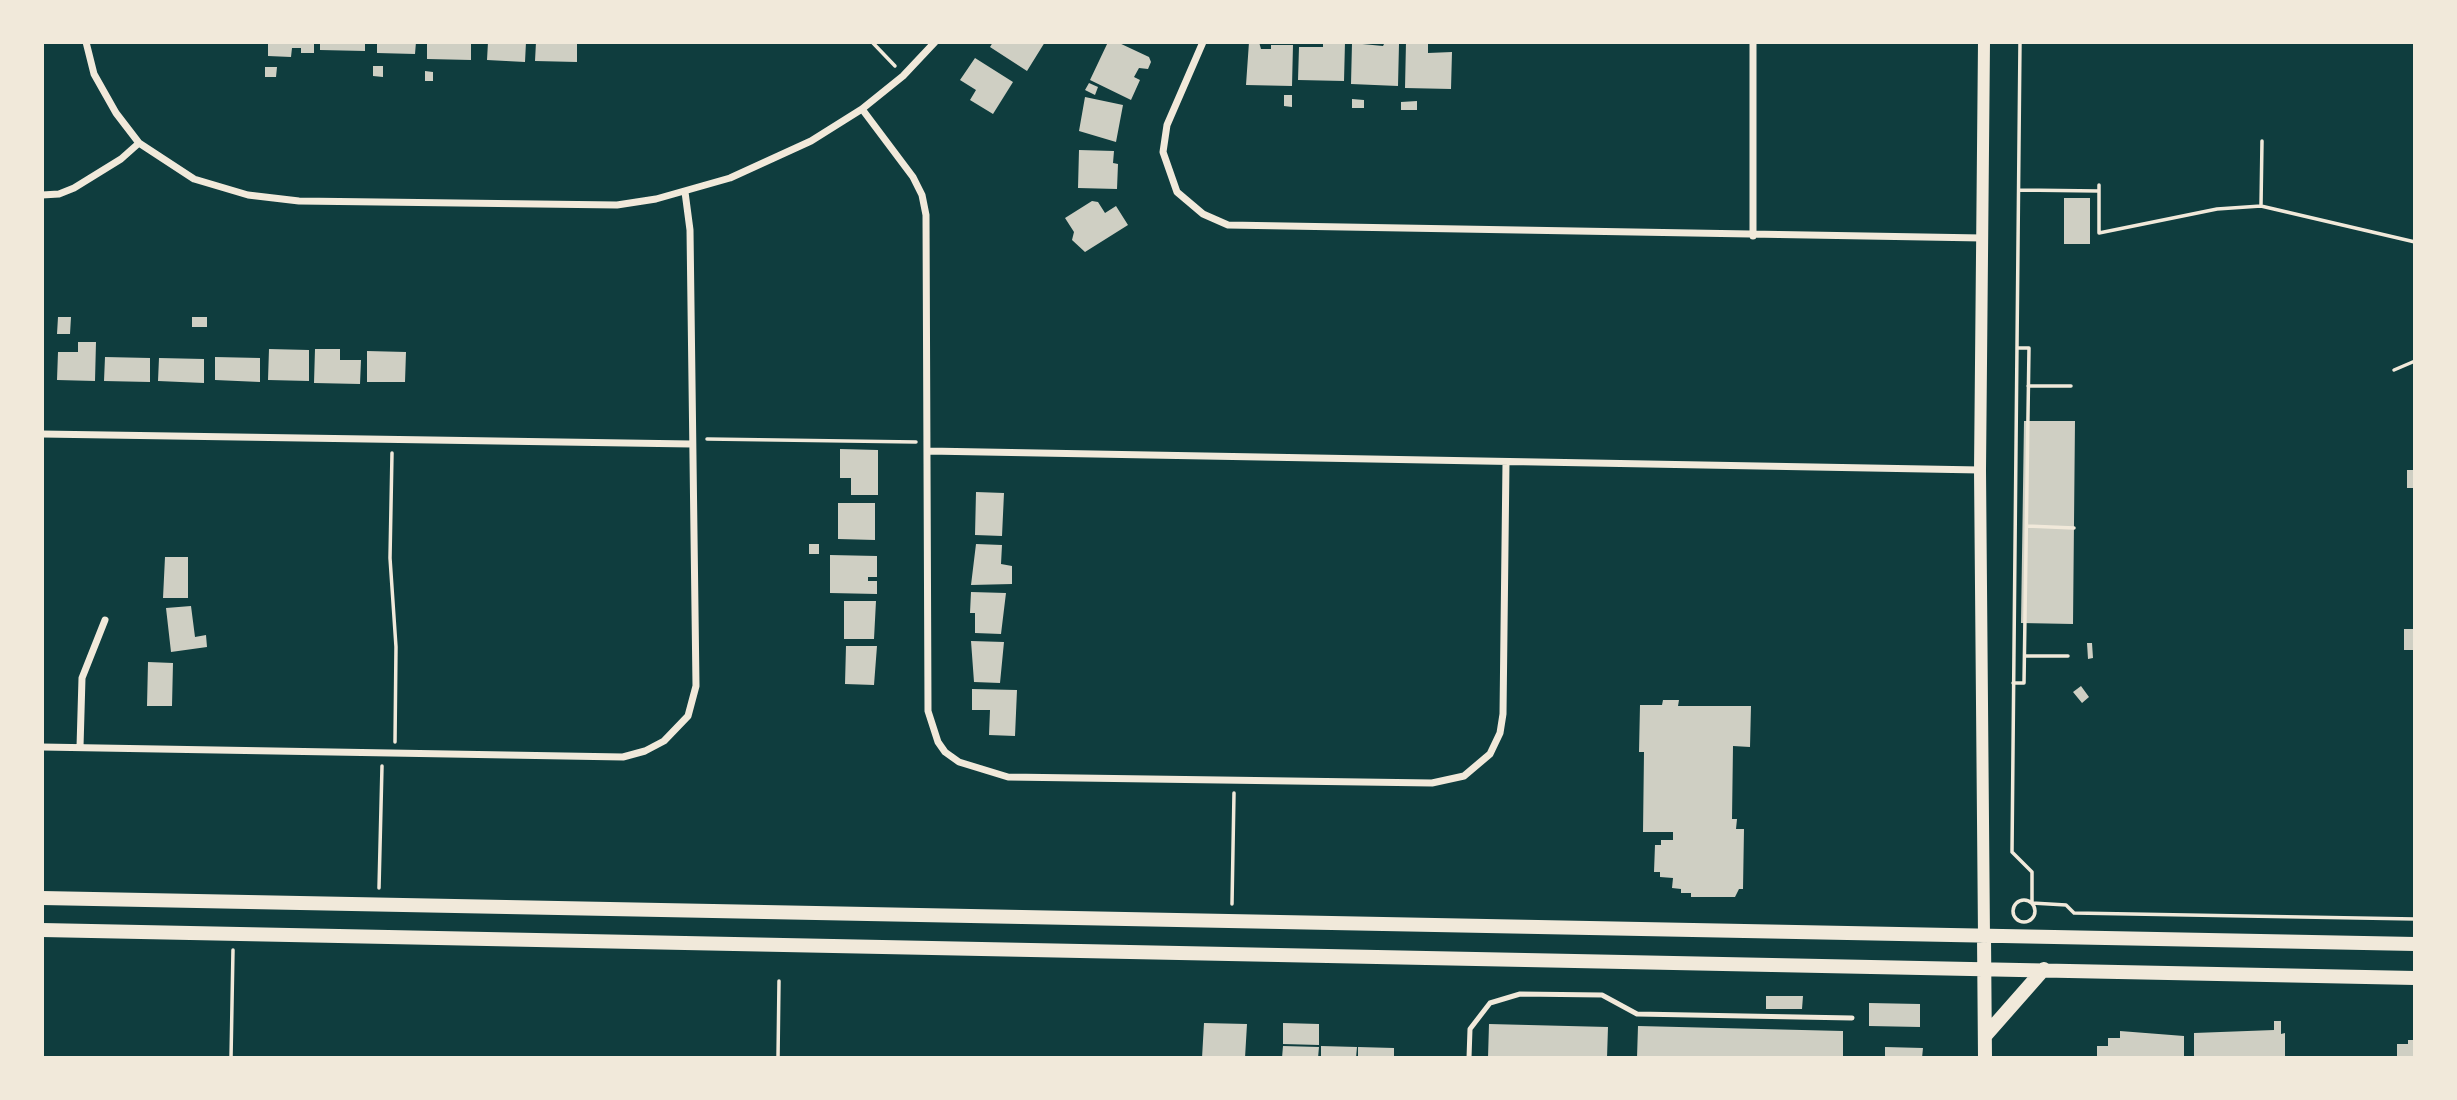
<!DOCTYPE html>
<style>
body{margin:0}
#map{position:relative;width:2457px;height:1100px;overflow:hidden;background:#0f3d3e;font-family:"Archivo Narrow",sans-serif}
canvas{display:block}
.frame{position:absolute;inset:0;border:44px solid #f1e9da;pointer-events:none}
</style>
<div id="map">
<canvas width="2457" height="1100"></canvas>
<div class="frame"></div>
</div>
<script>
const g = document.querySelector('canvas').getContext('2d');
g.lineJoin = 'round';
function paint(path, color) {
  g.fillStyle = color;
  g.fill(path, 'evenodd');
}
function toPath(rows) {
  const path = new Path2D();
  for (const r of rows) {
    if (r.length === 3) {
      path.moveTo(r[0] + r[2], r[1]);
      path.arc(r[0], r[1], r[2], 0, 2 * Math.PI);
      continue;
    }
    path.moveTo(r[0], r[1]);
    for (let i = 2; i < r.length; i += 2) path.lineTo(r[i], r[i + 1]);
  }
  return path;
}
function strokePath(path, color, width, dash) {
  g.strokeStyle = color;
  g.lineWidth = width;
  g.lineCap = dash ? 'butt' : 'round';
  g.setLineDash(dash || []);
  g.stroke(path);
}
const building = toPath([
 [268,42,314,42,314,53,301,53,301,48,292,48,291,57,268,56],
 [320,42,365,42,365,51,320,50],
 [377,42,416,42,415,54,377,53],
 [427,42,471,42,471,60,427,59],
 [488,42,526,42,525,62,487,60],
 [536,42,577,42,577,62,535,61],
 [993,42,1045,42,1027,71,990,47],
 [1108,42,1117,42,1149,57,1151,62,1148,69,1139,68,1134,77,1140,80,1131,100,1090,80],
 [1249,42,1259,42,1261,49,1271,49,1271,45,1293,45,1292,86,1246,85],
 [1323,42,1345,42,1344,81,1298,80,1299,47,1323,47],
 [1385,42,1399,44,1398,86,1351,84,1352,43,1383,46],
 [1406,42,1428,42,1428,53,1452,52,1451,89,1405,88],
 [975,58,1013,82,993,114,970,100,976,90,960,80],
 [373,66,383,66,383,77,373,76],
 [265,67,277,67,276,77,265,77],
 [425,71,433,72,433,81,425,81],
 [1089,83,1098,87,1095,95,1085,90],
 [1284,95,1292,95,1292,107,1284,106],
 [1085,97,1123,105,1116,142,1079,131],
 [1352,99,1364,100,1364,108,1352,108],
 [1417,101,1417,110,1401,110,1401,102],
 [1079,150,1114,151,1113,163,1118,164,1117,189,1078,188],
 [2064,198,2090,198,2090,244,2064,244],
 [1092,201,1098,202,1105,213,1116,206,1128,225,1085,252,1072,240,1074,232,1065,218],
 [58,317,71,317,70,334,57,334],
 [192,317,207,317,207,327,192,327],
 [78,342,96,342,95,381,57,380,58,352,78,352],
 [269,349,309,350,309,381,268,380],
 [315,349,340,349,340,360,361,360,360,384,314,383],
 [367,351,406,352,405,382,367,382],
 [105,357,150,358,150,382,104,381],
 [215,357,260,358,260,382,215,380],
 [159,358,204,359,204,383,158,381],
 [2024,421,2075,421,2073,624,2021,623],
 [840,449,878,450,878,495,851,495,851,478,840,478],
 [2407,470,2415,470,2415,488,2407,488],
 [976,492,1004,493,1002,536,975,535],
 [838,503,875,503,875,540,838,539],
 [809,544,819,544,819,554,809,554],
 [976,544,1002,545,1001,564,1012,566,1012,584,971,585],
 [830,555,877,556,877,577,868,577,868,581,877,581,877,594,830,593],
 [165,557,188,557,188,598,163,598],
 [971,592,1006,593,1001,634,975,633,975,613,970,613],
 [844,601,876,601,874,639,844,639],
 [191,606,195,637,206,635,207,647,171,652,166,608],
 [2404,629,2415,629,2415,650,2404,650],
 [971,641,1004,642,1000,683,974,682],
 [2087,643,2092,643,2093,658,2088,659],
 [846,646,877,646,874,685,845,684],
 [148,662,173,663,172,706,147,706],
 [2081,686,2089,697,2082,703,2073,692],
 [972,689,1017,690,1015,736,989,735,990,710,972,710],
 [1663,700,1679,700,1678,706,1751,706,1750,747,1733,746,1732,819,1737,819,1736,829,1744,829,1743,889,1739,889,1735,897,1691,897,1691,893,1681,893,1681,889,1672,888,1673,878,1660,877,1660,872,1654,872,1655,845,1661,845,1661,840,1673,840,1673,832,1643,832,1644,752,1639,752,1640,705,1662,705],
 [1766,996,1803,996,1802,1009,1766,1009],
 [1869,1003,1920,1004,1920,1027,1869,1026],
 [2274,1021,2281,1021,2281,1034,2285,1033,2285,1058,2194,1058,2194,1033,2274,1030],
 [1204,1023,1247,1024,1245,1058,1202,1058],
 [1283,1023,1319,1024,1319,1045,1283,1044],
 [1489,1024,1608,1027,1607,1058,1488,1058],
 [1638,1026,1843,1031,1843,1058,1637,1058],
 [2120,1031,2184,1036,2184,1058,2097,1058,2097,1046,2108,1046,2108,1038,2120,1038],
 [2408,1040,2415,1040,2415,1058,2397,1058,2397,1044,2408,1044],
 [1283,1046,1319,1047,1318,1058,1282,1058],
 [1321,1046,1357,1047,1356,1058,1321,1058],
 [1358,1047,1394,1048,1394,1058,1358,1058],
 [1885,1047,1923,1048,1922,1058,1885,1058]
]);
const path = toPath([
 [872,42,895,66],
 [2020,42,2012,852,2032,872,2032,903,2066,905,2074,913,2415,919],
 [2099,185,2099,233,2217,209,2261,206,2415,242],
 [2019,190,2099,191],
 [2261,205,2262,141],
 [2394,370,2415,361],
 [2028,386,2071,386],
 [707,439,916,442],
 [392,453,390,558,396,647,395,742],
 [2027,526,2074,528],
 [2025,656,2068,656],
 [2013,683,2024,683,2029,348,2017,348],
 [379,888,382,766],
 [2024,911,11],
 [1232,904,1234,793],
 [231,1058,233,950],
 [778,1058,779,981]
]);
const service = toPath([
 [1469,1058,1470,1029,1490,1003,1520,994,1602,995,1637,1014,1852,1018]
]);
const minor = toPath([
 [86,42,94,74,116,113,139,143,194,179,248,195,299,201,617,205,656,199,730,178,811,141,862,109,903,76,935,42],
 [1203,42,1167,125,1163,152,1177,192,1203,214,1228,225,1982,238],
 [862,109,913,177,922,195,926,215,928,711,938,742,945,752,959,762,1008,777,1432,783,1464,776,1490,754,1500,733,1503,714,1506,462],
 [42,195,59,194,74,188,121,159,139,143],
 [1753,236,1753,42],
 [42,434,691,444],
 [928,451,1980,470],
 [42,747,623,757,645,751,664,741,688,716,696,686,690,230,685,192],
 [80,747,82,678,105,620]
]);
const tertiary = toPath([
 [1984,42,1980,470,1984,937]
]);
const secondary = toPath([
 [42,898,2415,944],
 [42,930,2415,978],
 [1984,937,1985,1058],
 [1985,1036,2044,969]
]);
paint(building, '#cfcfc3');
strokePath(path, '#f1e9da', 3.5);
strokePath(service, '#f1e9da', 5);
strokePath(minor, '#f1e9da', 7);
strokePath(tertiary, '#f1e9da', 12);
strokePath(secondary, '#f1e9da', 14);
</script>
